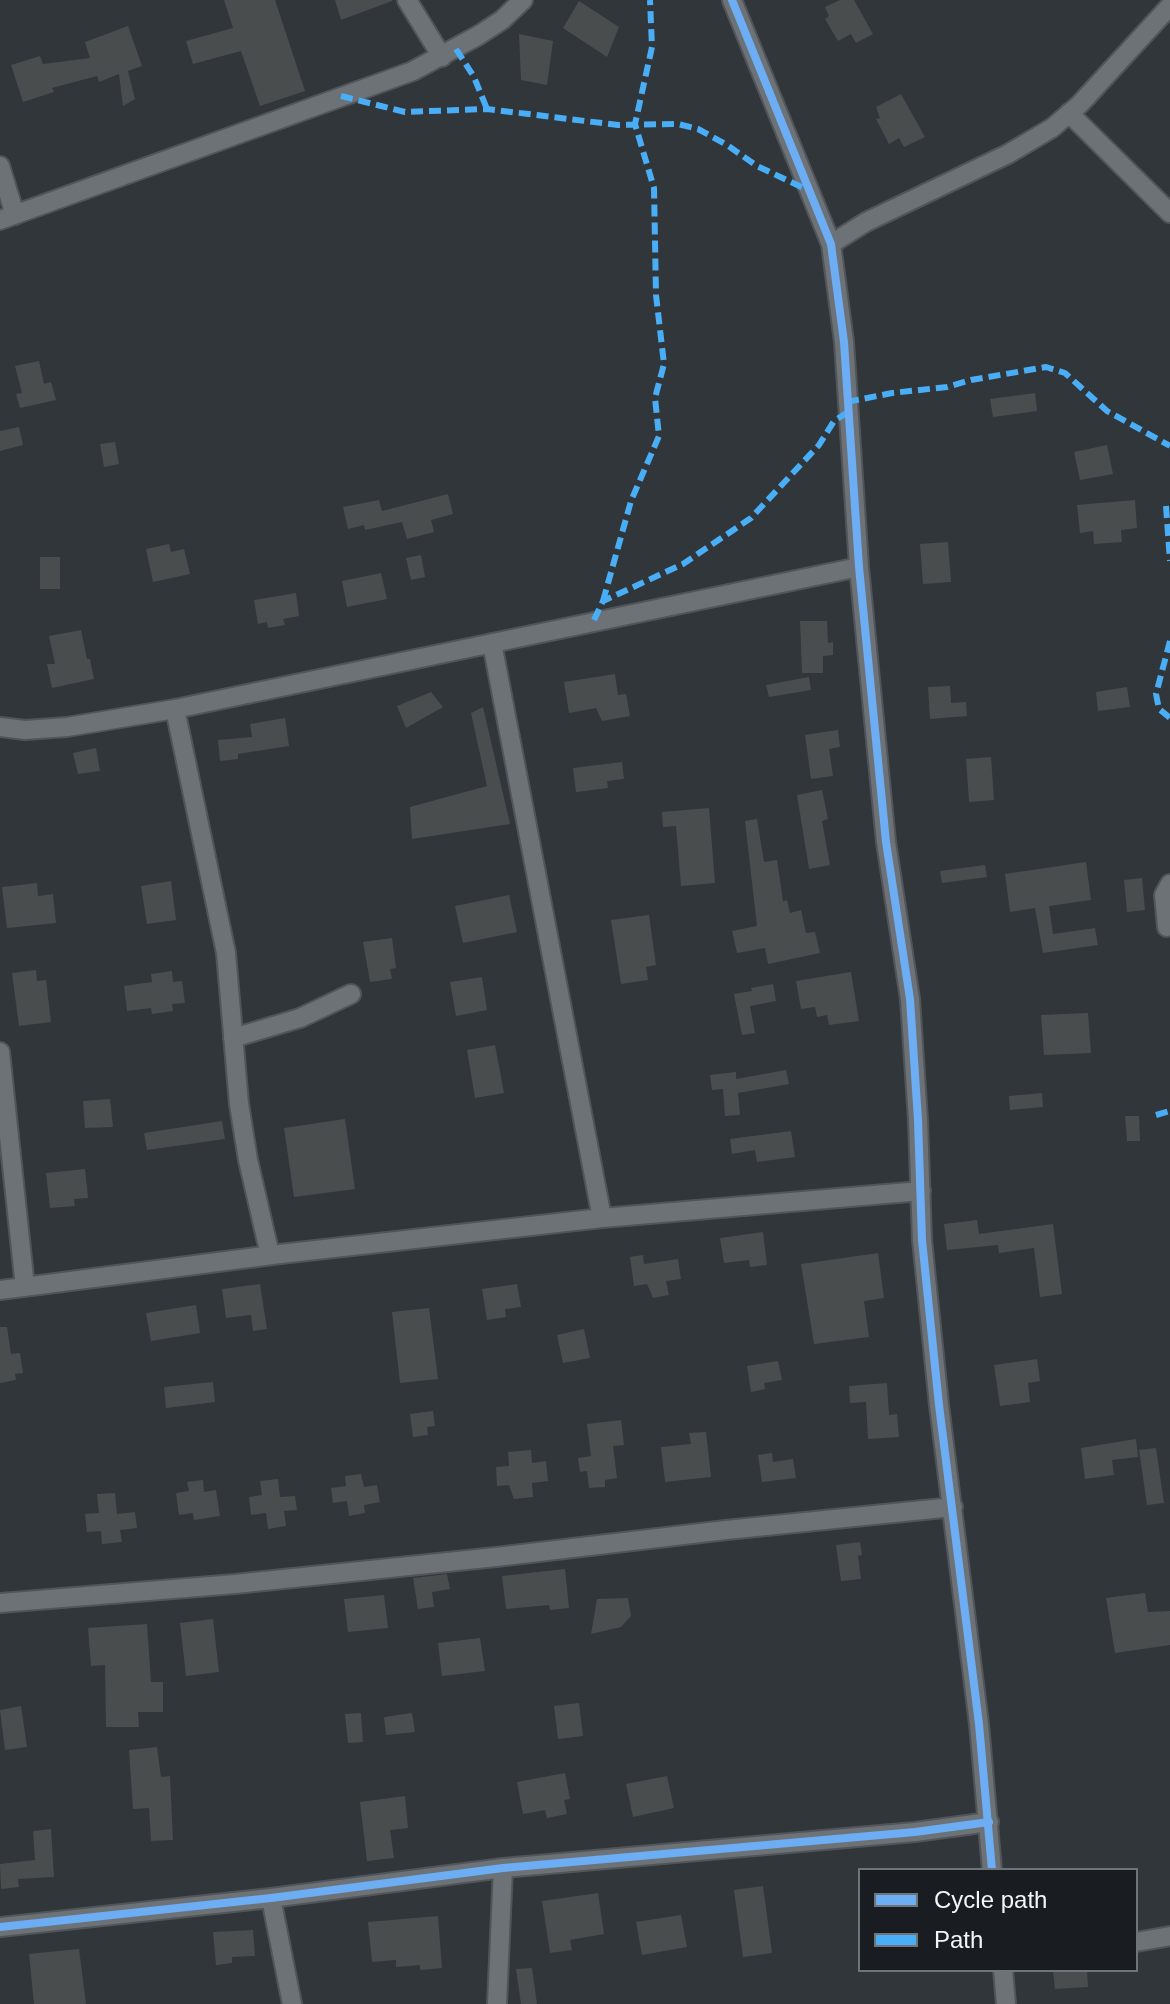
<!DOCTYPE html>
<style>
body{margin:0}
#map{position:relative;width:1170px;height:2004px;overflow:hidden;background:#31363b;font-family:Helvetica,sans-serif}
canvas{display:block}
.legend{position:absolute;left:858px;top:1868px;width:280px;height:104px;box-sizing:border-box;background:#191d21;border:2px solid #6f7478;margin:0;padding:10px 14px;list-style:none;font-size:24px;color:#f0f6fb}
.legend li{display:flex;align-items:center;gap:16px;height:40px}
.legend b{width:40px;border:2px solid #6f7478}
</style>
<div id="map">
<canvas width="1170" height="2004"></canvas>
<ul class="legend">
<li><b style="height:10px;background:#6dadf4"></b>Cycle path</li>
<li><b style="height:10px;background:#49aef6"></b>Path</li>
</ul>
</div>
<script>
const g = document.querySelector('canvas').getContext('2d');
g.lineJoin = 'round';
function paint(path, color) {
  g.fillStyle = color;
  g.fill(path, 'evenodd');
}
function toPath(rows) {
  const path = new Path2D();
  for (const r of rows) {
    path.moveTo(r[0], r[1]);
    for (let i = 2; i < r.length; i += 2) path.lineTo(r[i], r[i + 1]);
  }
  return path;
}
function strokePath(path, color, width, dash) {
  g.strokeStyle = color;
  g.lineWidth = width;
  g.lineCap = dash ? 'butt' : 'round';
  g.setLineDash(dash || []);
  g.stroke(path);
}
const building = toPath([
 [224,0,275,0,305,91,260,106,241,51,193,64,186,41,233,28],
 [335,0,392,0,392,1,341,20],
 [840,0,854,0,873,34,856,43,851,34,838,41,825,19,829,16,825,7],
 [579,1,619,27,607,57,563,28],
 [128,26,142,66,128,71,135,99,123,106,119,74,99,82,97,76,52,88,54,92,23,102,11,65,40,56,43,64,90,58,85,42],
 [519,34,553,41,547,85,521,80],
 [901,94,925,137,904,147,899,138,889,144,876,119,880,118,876,107],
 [39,361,44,384,51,382,56,400,20,408,16,394,22,393,15,366],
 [1035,393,1037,411,993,417,990,399],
 [19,427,23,445,0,451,0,431],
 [115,442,119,464,104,467,100,444],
 [1107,445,1113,474,1080,480,1074,452],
 [448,494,453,514,431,520,434,532,407,539,402,522,365,530,364,525,348,529,343,507,379,500,382,511],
 [1135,500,1137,528,1121,530,1122,542,1094,544,1093,531,1080,533,1077,505],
 [948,542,951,582,923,584,920,544],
 [169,544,171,552,184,549,190,574,153,582,146,549],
 [421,555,425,577,411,580,406,558],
 [40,557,60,557,60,589,40,589],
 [381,573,387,599,347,607,342,581],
 [296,593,299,616,283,619,285,625,268,628,267,622,258,624,254,600],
 [800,621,827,621,828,643,833,642,833,655,823,656,823,673,802,673],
 [81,630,87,659,90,659,94,679,52,688,47,664,55,664,49,636],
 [615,674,618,695,626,694,630,716,602,721,596,708,569,713,564,682],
 [809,677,811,690,769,697,766,685],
 [950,686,951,703,966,702,967,716,930,719,928,687],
 [1127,687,1130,707,1098,711,1096,692],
 [431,692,443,707,406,728,397,706],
 [483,707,510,824,412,839,410,807,487,786,471,713],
 [285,718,289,746,238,754,238,759,220,761,218,740,252,737,250,724],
 [838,730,840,747,829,749,833,776,811,779,805,735],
 [96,748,100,771,78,774,73,753],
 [991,757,994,800,969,802,966,759],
 [622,762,624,779,607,781,608,788,576,792,573,768],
 [822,790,828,819,822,821,830,865,809,869,797,795],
 [709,808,715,883,681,886,676,826,663,827,662,812],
 [757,819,764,862,777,860,783,901,787,900,790,913,801,910,806,933,815,932,820,953,768,964,765,948,737,953,732,931,757,926,745,821],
 [1086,862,1091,900,1049,906,1053,934,1095,928,1098,945,1043,953,1035,908,1010,912,1005,874],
 [985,865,987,877,942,883,940,871],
 [1142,878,1145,910,1127,912,1124,880],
 [171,881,176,920,147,924,141,886],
 [37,883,38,896,53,894,56,923,7,928,2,887],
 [509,895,517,932,463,943,455,906],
 [649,915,656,965,646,967,648,980,621,984,611,920],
 [392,938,396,968,390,969,392,979,370,982,363,942],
 [36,970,37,981,46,980,51,1022,19,1026,12,973],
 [172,971,173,982,182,981,185,1003,172,1004,173,1011,152,1014,151,1008,127,1011,124,986,152,982,151,974],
 [851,972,859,1021,829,1025,827,1015,817,1017,815,1007,801,1009,796,981],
 [482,977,487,1010,456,1016,450,982],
 [773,984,776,1001,750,1006,755,1033,742,1035,734,994,752,991,751,988],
 [1088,1013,1091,1053,1044,1055,1041,1015],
 [495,1045,504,1093,475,1098,467,1050],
 [786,1070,789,1084,738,1093,740,1115,725,1116,723,1089,712,1090,710,1075,736,1072,736,1079],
 [1042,1093,1043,1107,1010,1110,1009,1096],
 [110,1099,113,1127,85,1128,83,1101],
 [1125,1116,1139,1116,1140,1141,1127,1141],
 [345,1119,355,1189,294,1197,284,1128],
 [222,1121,225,1139,147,1150,144,1133],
 [791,1131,795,1157,757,1162,755,1150,732,1154,730,1139],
 [85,1169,88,1198,74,1199,75,1206,50,1208,46,1173],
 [977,1220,979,1234,1053,1224,1062,1294,1040,1297,1034,1248,999,1253,998,1245,947,1250,944,1224],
 [763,1232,767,1265,750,1267,749,1260,724,1263,720,1238],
 [878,1253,884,1298,864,1301,869,1337,814,1344,801,1264],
 [643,1255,644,1264,678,1259,681,1279,666,1281,669,1295,653,1298,647,1284,634,1286,630,1257],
 [260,1284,267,1329,253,1331,251,1315,226,1318,222,1289],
 [517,1284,521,1307,505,1309,506,1317,487,1320,482,1289],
 [196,1305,200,1333,151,1341,146,1313],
 [429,1308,438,1379,400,1383,392,1312],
 [0,1327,7,1327,11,1354,20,1353,23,1373,15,1374,16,1380,0,1383],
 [584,1329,590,1358,563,1363,557,1335],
 [1037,1359,1040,1381,1028,1383,1030,1402,1000,1406,994,1365],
 [778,1361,782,1380,764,1383,765,1389,751,1392,747,1366],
 [213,1382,215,1402,166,1408,164,1387],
 [887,1383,889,1415,897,1414,899,1437,868,1439,866,1402,850,1403,849,1386],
 [433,1411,435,1426,427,1427,428,1435,413,1437,410,1414],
 [621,1420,624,1445,613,1446,617,1478,605,1480,605,1487,589,1488,587,1471,580,1472,578,1458,591,1456,587,1424],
 [706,1432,711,1477,665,1482,661,1447,691,1444,689,1433],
 [1136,1439,1138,1457,1112,1460,1114,1475,1085,1479,1081,1448],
 [1156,1448,1164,1503,1147,1505,1139,1450],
 [531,1450,532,1463,546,1461,548,1481,532,1483,533,1497,514,1499,509,1485,497,1486,496,1467,509,1466,508,1452],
 [772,1453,773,1462,793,1459,796,1478,762,1482,758,1455],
 [361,1474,364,1487,377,1485,380,1502,364,1505,365,1513,349,1516,347,1501,333,1503,331,1488,346,1486,345,1476],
 [278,1479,280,1497,295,1496,297,1510,284,1511,286,1526,268,1529,266,1513,251,1515,249,1497,262,1495,260,1481],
 [203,1480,204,1492,216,1490,220,1516,194,1520,193,1513,179,1515,176,1493,189,1491,187,1482],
 [115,1493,117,1514,135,1512,137,1528,120,1530,122,1542,102,1544,101,1531,87,1532,85,1514,99,1513,97,1494],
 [860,1542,862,1555,858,1556,861,1579,841,1581,836,1545],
 [565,1569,569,1608,550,1610,549,1605,506,1609,502,1576],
 [447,1574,450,1589,432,1592,434,1607,418,1609,413,1578],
 [1145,1593,1148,1612,1170,1611,1170,1645,1115,1653,1106,1598],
 [384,1595,388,1628,348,1632,344,1599],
 [628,1598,631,1616,621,1627,591,1634,597,1599],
 [213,1619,219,1672,186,1676,180,1623],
 [147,1624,151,1682,163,1682,163,1712,138,1712,139,1727,106,1727,105,1665,91,1666,88,1628],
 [480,1638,485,1671,442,1676,438,1643],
 [579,1703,583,1736,558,1739,554,1706],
 [21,1706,27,1747,5,1750,0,1710],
 [361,1713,363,1742,348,1743,345,1714],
 [412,1713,415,1732,386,1735,384,1717],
 [157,1747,161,1777,170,1776,173,1840,151,1841,149,1808,133,1809,129,1750],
 [565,1773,570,1799,564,1800,567,1814,547,1818,545,1810,523,1814,517,1782],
 [667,1776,674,1808,633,1817,626,1784],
 [405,1796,408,1828,390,1830,394,1858,367,1861,360,1802],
 [51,1829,54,1877,18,1879,19,1887,1,1889,0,1864,35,1860,33,1831],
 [763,1886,772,1953,743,1957,734,1890],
 [598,1893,604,1934,570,1940,572,1950,550,1953,542,1901],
 [681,1915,687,1947,642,1955,636,1922],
 [438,1916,442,1968,420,1970,420,1965,396,1967,396,1960,372,1962,368,1922],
 [253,1930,255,1956,232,1957,232,1963,216,1965,213,1932],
 [79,1949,86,2004,34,2004,29,1954],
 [532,1968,537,2004,521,2004,516,1969],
 [1053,1970,1087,1970,1088,1987,1055,1989]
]);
const minor = toPath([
 [407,0,442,57],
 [732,0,831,244,844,342,859,567,886,842,910,999,918,1120,922,1240,939,1405,979,1724,992,1870],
 [1069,113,1170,213],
 [0,166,15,215],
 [0,220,413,71,479,35,502,20,523,0],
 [831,244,866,222,1008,154,1052,128,1080,104,1170,6],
 [492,643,602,1218],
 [175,709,226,953,239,1104,248,1160,270,1255],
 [0,727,25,730,67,727,175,709,859,567],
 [1167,927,1164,895,1170,884],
 [233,1038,300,1018,351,994],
 [0,1052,25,1287],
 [0,1290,280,1254,602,1218,921,1191],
 [0,1603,235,1584,496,1557,726,1530,953,1507],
 [271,1898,292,2004],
 [0,1927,271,1898,503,1868,915,1832,989,1822],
 [1136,1942,1170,1936],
 [1003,1970,1006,2004],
 [497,2004,503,1868]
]);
const quiet = toPath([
 [456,49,474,77,487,109],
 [341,96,405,112,487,109,618,125,678,124,698,129,727,145,757,166,810,191],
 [847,402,892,393,947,387,971,380,1046,367,1065,373,1107,411,1170,446],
 [1166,506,1170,561],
 [603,601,631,501,659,436,655,398,664,364,656,295,654,188,635,124,652,47,650,0],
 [594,620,603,601,683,564,751,518,819,445,834,421,848,412],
 [1170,641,1156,694,1159,709,1170,718],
 [1156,1115,1170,1111]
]);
const cycleway = toPath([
 [732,0,831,244,844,342,859,567,886,842,910,999,918,1120,922,1240,939,1405,979,1724,992,1870],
 [0,1927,271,1898,503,1868,915,1832,989,1822]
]);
paint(building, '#494d4d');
strokePath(minor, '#51555a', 22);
strokePath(minor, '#6d7276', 18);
strokePath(quiet, '#49aef6', 6, [12, 6]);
strokePath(cycleway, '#6dadf4', 8);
</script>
